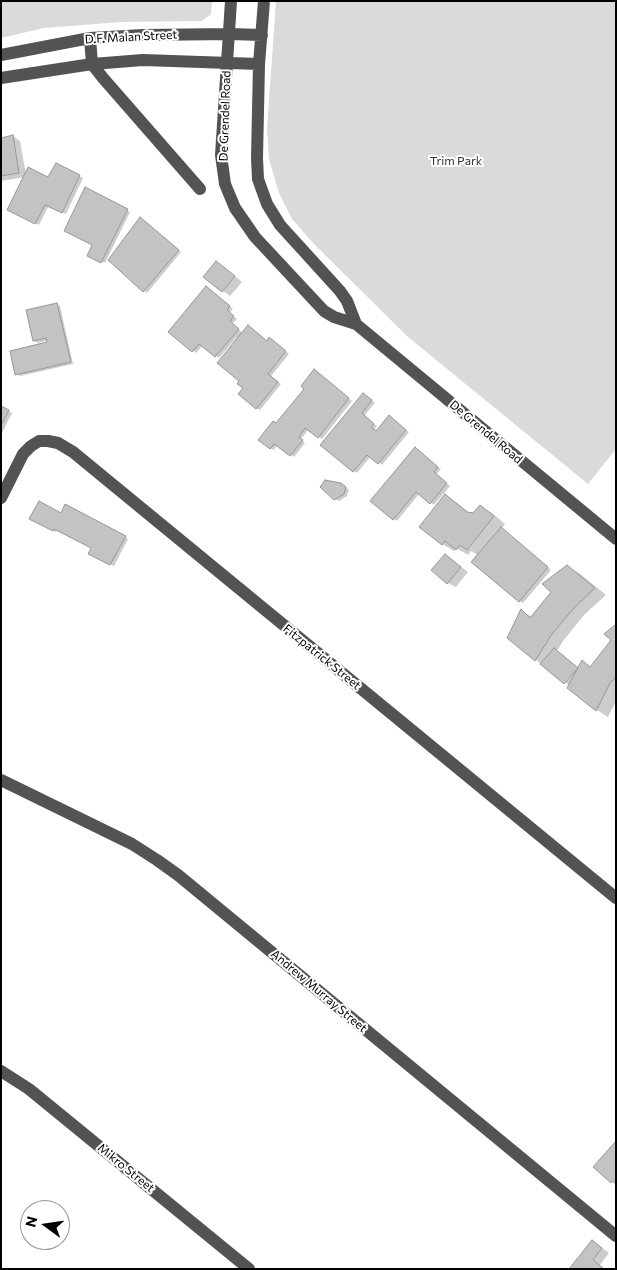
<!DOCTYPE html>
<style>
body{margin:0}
#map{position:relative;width:617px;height:1270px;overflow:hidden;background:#fff;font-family:Commissioner,sans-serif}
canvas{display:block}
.frame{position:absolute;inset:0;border:2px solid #000;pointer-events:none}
.north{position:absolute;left:20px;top:1200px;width:50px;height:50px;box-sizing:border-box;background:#fff;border:1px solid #999;border-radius:50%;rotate:284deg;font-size:14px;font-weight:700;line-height:20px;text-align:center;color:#000}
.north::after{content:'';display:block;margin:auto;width:18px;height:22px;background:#000;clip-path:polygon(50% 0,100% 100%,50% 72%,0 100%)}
</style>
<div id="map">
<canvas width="617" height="1270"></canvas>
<div class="frame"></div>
<div class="north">N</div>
</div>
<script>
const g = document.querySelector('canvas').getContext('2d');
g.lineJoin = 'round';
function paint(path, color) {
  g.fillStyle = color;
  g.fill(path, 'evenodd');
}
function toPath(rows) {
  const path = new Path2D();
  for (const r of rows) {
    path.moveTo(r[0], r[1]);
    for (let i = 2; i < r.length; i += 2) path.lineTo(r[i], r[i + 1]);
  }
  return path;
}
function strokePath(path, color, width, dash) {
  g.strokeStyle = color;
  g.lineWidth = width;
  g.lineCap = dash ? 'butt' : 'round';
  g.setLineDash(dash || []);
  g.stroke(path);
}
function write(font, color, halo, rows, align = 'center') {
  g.font = font + ' Commissioner,sans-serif';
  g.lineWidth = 4;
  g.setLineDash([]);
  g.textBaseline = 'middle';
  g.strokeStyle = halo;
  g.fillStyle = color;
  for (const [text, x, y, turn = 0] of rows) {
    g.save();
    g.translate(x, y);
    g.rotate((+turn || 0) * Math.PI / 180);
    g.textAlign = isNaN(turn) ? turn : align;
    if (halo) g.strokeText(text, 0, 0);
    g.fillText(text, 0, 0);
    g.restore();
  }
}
const green = toPath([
 [1,1,212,1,211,14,202,21,121,22,44,28,1,38],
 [276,1,616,1,616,449,588,484,408,337,314,244,292,219,279,193,269,159,267,129]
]);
const shadow = toPath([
 [13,136,20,141,26,175,49,178,56,164,83,178,66,214,49,205,39,225,9,210,25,177,1,181,1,139],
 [86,189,130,212,105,263,88,255,94,245],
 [141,219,181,252,147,293,110,260],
 [224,267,242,282,230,296,223,291,205,277],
 [210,290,233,309,229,313,237,319,232,324,243,333,267,342,273,341,289,354,271,376,281,384,260,410,256,408,241,381,239,338,237,337,219,358,203,345,196,353,170,332],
 [57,304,60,306,73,364,20,376,17,374,48,343,48,340,38,343,34,341],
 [318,373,352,401,322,439,309,429,301,439,305,443,294,457,277,445,274,450,270,448,277,424],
 [367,396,375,403,364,416,377,426,374,430,376,432,392,419,409,432,382,465,371,456,357,473,322,444],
 [1,407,12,413,1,435],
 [418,451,441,469,436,475,450,486,434,505,419,494,397,521,372,501],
 [345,486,349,490,347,496,339,501,335,499],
 [445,496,456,502,471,514,474,515,480,506,492,513,505,524,501,529,551,570,523,603,520,601,478,555,471,551,468,555,456,548,454,551,442,544],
 [66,506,128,539,114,566,89,553,92,547,57,530,56,532,31,518,62,514],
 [452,560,468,572,456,587,448,583],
 [567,566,579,573,606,595,585,614,563,641,557,651,579,668,583,662,591,667,613,640,616,626,616,701,608,717,597,710,569,687,570,686,536,660,522,611,532,617,553,592],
 [593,1241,609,1253,600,1265,605,1269,570,1269]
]);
const building = toPath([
 [13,135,19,173,1,176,1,138,13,135],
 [56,163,80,175,62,213,45,205,35,224,7,210,28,167,48,177,56,163],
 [85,187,128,209,101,263,87,256,92,245,64,231,85,187],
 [140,217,179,250,143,292,108,260,140,217],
 [216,261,235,276,222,292,203,277,216,261],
 [206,286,230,306,227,310,234,316,230,321,239,329,215,357,199,344,192,352,168,332,206,286],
 [57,303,71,362,15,375,10,351,47,342,46,338,33,341,26,310,57,303],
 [248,325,267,341,269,337,286,351,268,374,278,382,256,409,238,394,243,388,237,384,239,381,217,363,248,325],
 [314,369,349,398,318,438,305,428,299,437,303,440,290,456,274,444,270,449,258,440,273,421,276,423,304,389,301,386,314,369],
 [363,393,372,400,362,413,374,424,371,427,376,431,389,415,406,430,378,464,367,455,353,472,320,445,363,393],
 [1,406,9,410,1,426,1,406],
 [415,447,438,467,434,472,447,483,430,504,416,492,393,520,370,501,415,447],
 [325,480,341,483,346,487,344,494,334,500,320,487,325,480],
 [445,494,467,512,473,513,480,505,494,516,467,550,460,545,456,550,445,541,442,545,419,527,445,494],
 [39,501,61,513,65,504,126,536,110,565,88,554,91,548,54,529,53,531,29,519,39,501],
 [501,527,548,567,519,602,471,562,501,527],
 [445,554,461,567,447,584,431,570,445,554],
 [567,565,595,588,574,608,552,634,535,661,507,638,521,609,530,618,551,592,542,584,567,565],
 [616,624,616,677,610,683,596,711,567,688,582,660,590,667,611,640,604,634,616,624],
 [554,648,578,668,564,684,540,664,554,648],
 [616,1141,616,1184,612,1181,611,1183,593,1167,616,1141],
 [592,1240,602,1248,593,1260,604,1269,569,1269,592,1240]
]);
const minor = toPath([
 [231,1,221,155,225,184,235,208,255,237,324,311,334,317,356,324,616,539],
 [264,1,259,64,257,158,258,179,267,204,280,225,340,291,347,301,356,324],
 [90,38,92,64,103,78,200,189],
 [1,55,90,38,143,35,230,34,262,35],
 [1,78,92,64,143,60,259,64],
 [1,498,23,454,31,446,39,441,48,441,58,443,73,452,616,898],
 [1,780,132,844,157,860,178,875,616,1236],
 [1,1071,29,1089,249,1269]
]);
const streetNames = [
 ["D.F. Malan Street",131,37,-3],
 ["De Grendel Road",225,116,-88],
 ["De Grendel Road",486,432,40],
 ["Fitzpatrick Street",322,657,39],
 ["Andrew Murray Street",319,991,40],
 ["Mikro Street",126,1168,39]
];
const parkNames = [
 ["Trim Park",456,161]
];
paint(green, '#dadada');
paint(shadow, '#0003');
paint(building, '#c3c3c3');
strokePath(building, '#979797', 1);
strokePath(minor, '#535353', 12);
write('12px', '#000', '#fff', streetNames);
write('12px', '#313131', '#fff', parkNames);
</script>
